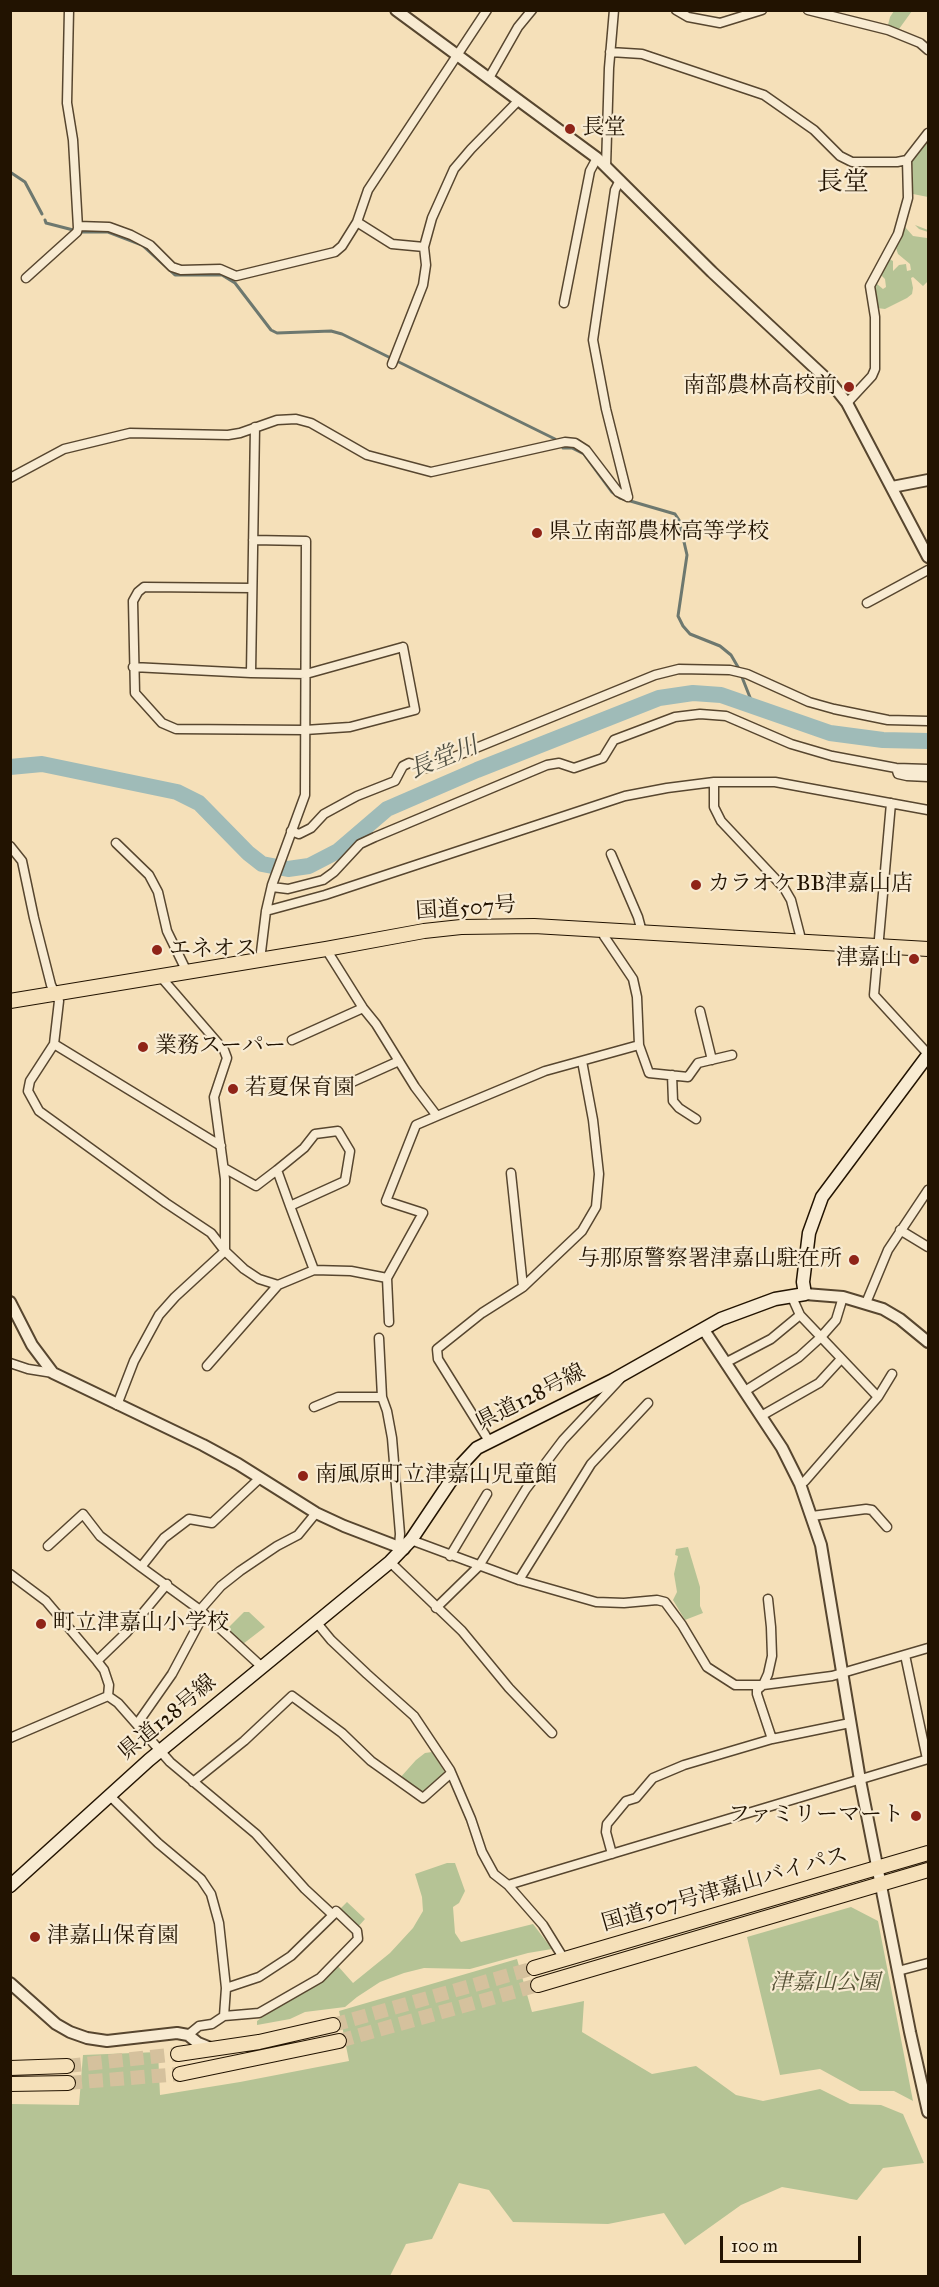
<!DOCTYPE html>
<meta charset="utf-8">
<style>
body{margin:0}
#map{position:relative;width:939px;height:2287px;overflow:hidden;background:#f5e0b9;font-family:"IM FELL Great Primer",serif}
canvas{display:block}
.frame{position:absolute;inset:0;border:12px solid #221301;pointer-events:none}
.scale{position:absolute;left:720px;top:2236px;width:141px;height:27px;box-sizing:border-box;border:3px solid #221301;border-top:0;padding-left:8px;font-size:18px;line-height:21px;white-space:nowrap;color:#221301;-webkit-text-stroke:4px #f8ebd2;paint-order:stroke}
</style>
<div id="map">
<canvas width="939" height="2287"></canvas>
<div class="frame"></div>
<div class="scale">100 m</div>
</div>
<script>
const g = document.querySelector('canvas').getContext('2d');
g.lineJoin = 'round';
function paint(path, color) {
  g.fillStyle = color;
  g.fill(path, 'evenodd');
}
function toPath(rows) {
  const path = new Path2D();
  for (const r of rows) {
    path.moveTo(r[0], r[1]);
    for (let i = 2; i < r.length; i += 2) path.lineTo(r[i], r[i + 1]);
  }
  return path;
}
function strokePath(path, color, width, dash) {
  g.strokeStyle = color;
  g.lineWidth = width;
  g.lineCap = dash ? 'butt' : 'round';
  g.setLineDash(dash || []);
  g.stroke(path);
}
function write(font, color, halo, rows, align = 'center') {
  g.font = font + ' "IM FELL Great Primer","Noto Serif JP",serif';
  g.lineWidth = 4.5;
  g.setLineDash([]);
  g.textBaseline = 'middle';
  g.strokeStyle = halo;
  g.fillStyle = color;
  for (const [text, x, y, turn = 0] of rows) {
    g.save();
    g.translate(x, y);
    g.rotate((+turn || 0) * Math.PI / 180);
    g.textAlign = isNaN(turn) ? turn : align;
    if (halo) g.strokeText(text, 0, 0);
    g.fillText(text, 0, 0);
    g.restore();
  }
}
const green = toPath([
 [894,11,912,11,899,29,888,25,890,17],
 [928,142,928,197,913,194,912,161,916,150],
 [915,225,928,230,928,281,923,286,913,277,911,278,913,288,912,294,907,298,885,309,877,308,873,290,877,284,883,289,886,287,885,279,880,274,889,259,893,261,893,271,899,265,906,264,907,271,911,270,910,264,898,254,896,248,905,227,913,236,927,238,928,232,919,229],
 [688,1547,700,1587,700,1606,703,1613,685,1620,673,1600,677,1592,674,1574,678,1556,675,1555,676,1549],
 [244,1612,249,1612,265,1627,243,1644,227,1629],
 [432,1752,444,1771,444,1775,423,1793,399,1779,416,1760,425,1753],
 [447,1863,455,1863,465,1891,459,1903,453,1907,455,1933,461,1942,533,1924,552,1949,528,1953,470,1969,424,1968,404,1973,380,1982,357,1997,345,2007,305,2012,290,2019,257,2025,257,2021,337,1965,353,1983,390,1953,413,1928,423,1911,422,1897,415,1874],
 [347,1902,365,1919,357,1928,338,1911],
 [851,1907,878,1921,913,2101,894,2091,860,2091,820,2069,780,2075,747,1937],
 [517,1959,532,2012,584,2001,582,2032,652,2074,696,2066,736,2095,763,2101,820,2089,850,2104,881,2105,903,2114,924,2163,883,2168,857,2200,782,2187,741,2205,685,2245,664,2213,608,2224,513,2222,489,2190,459,2183,432,2239,406,2244,390,2276,11,2276,11,2104,79,2105,83,2055,158,2052,160,2095,240,2082,349,2061,339,2011]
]);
const stream = toPath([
 [10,172,25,182,42,214],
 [45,220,46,223,81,232,108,232,142,245,175,275,222,275,235,283,271,330,277,333,331,331,342,334,555,439],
 [563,448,572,448,584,454,612,492,620,498,675,514,679,520,687,555,678,616,683,626,690,634,720,646,731,655,738,667,753,705]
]);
const river = toPath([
 [10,767,42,764,177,792,199,803,248,853,262,864,288,869,309,866,338,851,387,809,477,770,659,698,693,693,721,695,830,733,883,740,928,741]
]);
const trunkTunnel = toPath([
 [333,2025,534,1968],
 [339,2041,538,1985],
 [67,2066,178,2054],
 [68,2083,180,2074]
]);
const minor = toPath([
 [676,10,688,17,720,23,762,10],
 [808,10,888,30,920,43,928,50],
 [610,52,642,54,764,95,814,130,840,156,852,162,897,162,907,160,928,133],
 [489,78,518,27,532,10],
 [606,167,609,68,614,10],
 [620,180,615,190,593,340,606,409,628,497],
 [357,222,368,190,487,10],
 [78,226,109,227,131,235,150,245,172,267,181,270,220,269,236,276,335,252,342,246,357,222,392,244,424,247,432,218,454,169,471,149,519,100],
 [26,278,77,232,78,228,73,140,67,103,69,10],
 [564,303,590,171,597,158],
 [392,364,423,285,426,265,424,247],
 [847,403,872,376,875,369,875,317,870,286,898,234,908,198,907,160],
 [10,478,64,449,130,433,228,435,240,433,277,420,296,419,311,423,367,455,431,472,565,442,575,443,586,450,618,492,628,497],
 [253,540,306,541,305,795,272,885,266,911,261,952,263,959],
 [252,588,144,587,138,592,133,601,135,693,162,723,176,729,305,730,350,727,415,710,403,647,306,674,251,673,255,427],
 [867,603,928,570],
 [133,667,251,673],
 [896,768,898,774,907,776,928,777],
 [714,782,714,807,721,821,784,888,791,900,800,935,797,942],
 [891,803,874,995,928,1054],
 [291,831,299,834,311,828,324,814,357,796,395,781,403,766,409,763,427,768,655,675,679,669,730,670,747,674,809,702,834,709,888,720,928,721],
 [116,843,149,875,158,892,167,931,187,972],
 [10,846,22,861,34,918,51,985,59,1001,54,1044,30,1081,28,1091,39,1111,166,1203,211,1233,225,1251,175,1297,159,1315,134,1361,117,1405],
 [611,854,638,917,642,932],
 [272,887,288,889,323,880,334,872,360,844,375,837,547,765,559,763,574,768,603,758,614,740,675,717,700,714,726,716,791,744,832,756,896,768,928,769],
 [266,911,325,895,625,796,667,788,714,782,775,782,928,810],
 [326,949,363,1008,376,1024,415,1087,437,1116,545,1071,639,1045,637,997,633,979,604,936,604,930],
 [160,976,224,1050,227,1058,214,1097,225,1179,225,1251,244,1269,259,1279,278,1285,314,1270,351,1271,387,1278,389,1322],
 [700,1011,712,1060],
 [292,1040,363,1008],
 [54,1044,221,1146],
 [639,1045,649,1073,688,1077,698,1063,732,1055],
 [672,1075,673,1101,679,1108,696,1119],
 [350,1083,399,1061],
 [224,1168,256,1186,277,1170],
 [511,1173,523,1287],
 [290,1206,345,1181,350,1151,338,1131,315,1134,304,1148,277,1170,290,1206,314,1270],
 [900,1230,928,1247],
 [387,1278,423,1213,386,1201,416,1125,437,1116],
 [791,1295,800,1315,878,1397,805,1481,800,1484],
 [866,1303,888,1250,928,1190],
 [379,1338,382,1397,387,1411,392,1438,400,1534,399,1546],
 [10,1363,28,1369,53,1373],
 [725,1363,771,1339,800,1315],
 [207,1366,278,1285],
 [745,1391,799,1357,821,1337,836,1320,843,1297],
 [878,1397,892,1374],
 [314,1407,338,1397,382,1397],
 [761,1416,819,1383,841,1359],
 [489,1441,438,1359,437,1349,482,1313,523,1287,582,1231,596,1207,599,1174,593,1120,582,1061],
 [260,1478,212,1523,189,1519,164,1538,141,1567,200,1610,262,1667],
 [812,1516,866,1509,872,1510,887,1527],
 [411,1540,519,1580,596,1602,624,1603,657,1600,665,1602,682,1625,707,1667,735,1685,763,1685,832,1676,928,1648],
 [48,1546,83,1514,100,1536,141,1567],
 [450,1556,487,1494],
 [390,1562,462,1631,509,1688,552,1733],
 [10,1574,46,1601,97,1661,104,1670,109,1685,108,1696],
 [519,1580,591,1464,648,1403],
 [768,1599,771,1627,772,1656,768,1674,763,1685,757,1690,757,1694,772,1739],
 [436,1608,479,1566,526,1489,563,1440,620,1379],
 [200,1610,221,1586,240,1571,277,1546,298,1535,316,1513],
 [317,1623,331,1640,367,1674,414,1716,450,1770,471,1819,482,1852,494,1874,508,1885,543,1925,564,1959],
 [905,1655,927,1759],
 [97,1661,127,1632,167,1584],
 [108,1696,118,1703,170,1762,256,1834,305,1889,333,1915,291,1956,259,1977,226,1988],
 [137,1724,172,1674,204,1614],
 [10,1738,108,1696],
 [193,1782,244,1741,292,1696,342,1733,371,1761,423,1798,450,1774],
 [109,1795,158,1843,201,1879,211,1894,219,1923,226,1988,224,2016],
 [612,1854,606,1832,607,1824,626,1801,636,1798,653,1778,684,1765,772,1739,850,1723],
 [508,1885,928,1759],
 [898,1971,928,1963],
 [188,2035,199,2026,212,2024,224,2016,259,2013,320,1978,358,1939,357,1931,336,1911]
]);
const tertiary = toPath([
 [396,10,597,158,712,272,832,384,847,403,928,557],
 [892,487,928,480],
 [805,1294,843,1297,883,1309,900,1319,928,1342],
 [10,1302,32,1345,53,1373,203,1445,238,1464,316,1513,344,1526,404,1549],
 [704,1330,782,1448,800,1484,821,1545,860,1780,910,2032,928,2112],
 [10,1983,56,2024,70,2032,87,2038,107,2041,177,2033,188,2035,198,2043,213,2049]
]);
const secondary = toPath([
 [10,1886,149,1760,390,1562,411,1540,462,1464,477,1448,613,1380,721,1319,775,1299,805,1294,803,1282,809,1233,822,1197,928,1055]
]);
const trunk = toPath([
 [10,1001,326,949,424,931,461,927,534,926,928,949],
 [534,1968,928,1853],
 [538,1985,928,1870],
 [178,2054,259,2042,333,2025],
 [10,2068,67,2066],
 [180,2074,339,2041],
 [10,2084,68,2083]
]);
const markers = [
 [570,129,6,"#8f2418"],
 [849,387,6,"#8f2418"],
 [537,533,6,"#8f2418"],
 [696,885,6,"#8f2418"],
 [157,950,6,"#8f2418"],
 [914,959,6,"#8f2418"],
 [143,1047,6,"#8f2418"],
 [233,1089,6,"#8f2418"],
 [854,1260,6,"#8f2418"],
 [303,1476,6,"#8f2418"],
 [41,1624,6,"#8f2418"],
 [916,1816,6,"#8f2418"],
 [35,1937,6,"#8f2418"]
];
const poiNames = [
 ["長堂",582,129],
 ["南部農林高校前",837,387,"right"],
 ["県立南部農林高等学校",549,533],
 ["カラオケBB津嘉山店",708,885],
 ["エネオス",169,950],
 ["津嘉山",902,959,"right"],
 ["業務スーパー",155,1047],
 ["若夏保育園",245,1089],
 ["与那原警察署津嘉山駐在所",842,1260,"right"],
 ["南風原町立津嘉山児童館",315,1476],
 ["町立津嘉山小学校",53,1624],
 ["ファミリーマート",904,1816,"right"],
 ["津嘉山保育園",47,1937]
];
const streetNames = [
 ["国道507号",466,909,-4],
 ["県道128号線",531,1398,-27],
 ["県道128号線",168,1718,-40],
 ["国道507号津嘉山バイパス",725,1890,-16]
];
const parkNames = [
 ["津嘉山公園",825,1984]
];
const waterNames = [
 ["長堂川",444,759,-22]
];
const quarterNames = [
 ["長堂",843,184]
];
paint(green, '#b5c395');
strokePath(stream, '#6d786f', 3);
strokePath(river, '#9fbbb8', 16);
strokePath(trunkTunnel, '#d5c19d', 14, [14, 7]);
strokePath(minor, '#57462f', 11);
strokePath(tertiary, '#57462f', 14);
strokePath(secondary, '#221301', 15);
strokePath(trunk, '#221301', 16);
strokePath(minor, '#f8ebd2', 8);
strokePath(tertiary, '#f8ebd2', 10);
strokePath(secondary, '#f8ebd2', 12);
strokePath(trunk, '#f5e0b9', 14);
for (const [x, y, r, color] of markers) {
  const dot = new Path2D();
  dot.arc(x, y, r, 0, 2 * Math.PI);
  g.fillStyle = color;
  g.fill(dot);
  strokePath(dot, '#f8ebd2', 2);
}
write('22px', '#221301', '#f8ebd2', poiNames, 'left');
write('22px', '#221301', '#f8ebd2', streetNames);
write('italic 22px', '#555135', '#f8ebd2', parkNames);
write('italic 24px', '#4e4e41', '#f8ebd2', waterNames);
write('26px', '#221301', '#f8ebd2', quarterNames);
</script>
